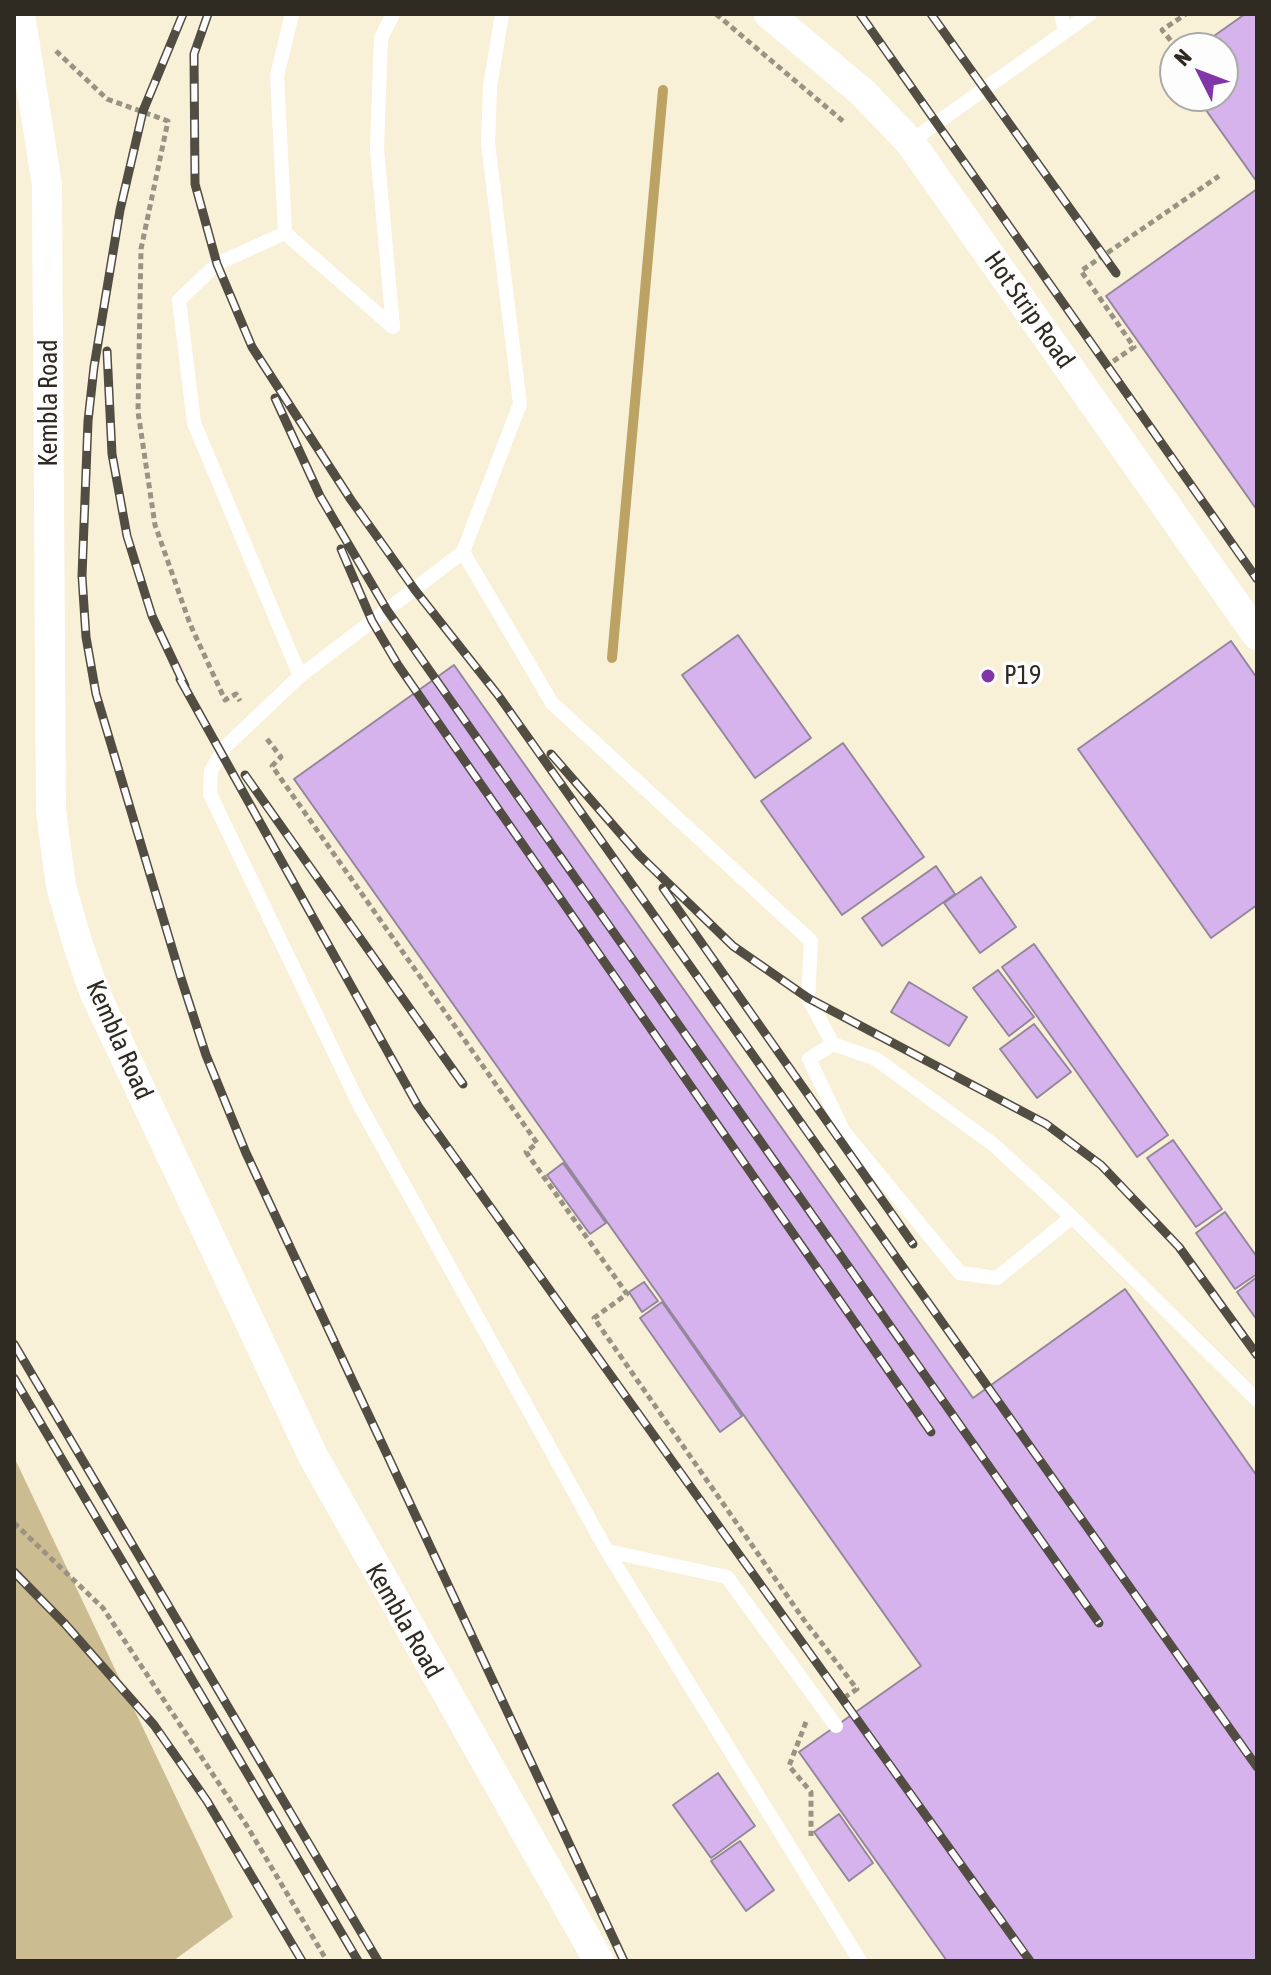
<!DOCTYPE html>
<style>
body{margin:0}
#map{position:relative;width:1271px;height:1975px;overflow:hidden;background:#f9f0d8;font-family:"Asap Condensed",sans-serif}
canvas{display:block}
.frame{position:absolute;inset:0;border:16px solid #2e2a22;pointer-events:none}
.north{position:absolute;left:1159px;top:32px;width:80px;height:80px;box-sizing:border-box;background:#fdfdfd;border:2px solid #aaa9a5;border-radius:50%;rotate:312deg;font-size:22px;font-weight:700;line-height:32px;text-align:center;color:#2e2a22}
.north::after{content:'';display:block;margin:auto;width:28px;height:36px;background:#8036a8;clip-path:polygon(50% 0,100% 100%,50% 72%,0 100%)}
</style>
<div id="map">
<canvas width="1271" height="1975"></canvas>
<div class="frame"></div>
<div class="north">N</div>
</div>
<script>
const g = document.querySelector('canvas').getContext('2d');
g.lineJoin = 'round';
function paint(path, color) {
  g.fillStyle = color;
  g.fill(path, 'evenodd');
}
function toPath(rows) {
  const path = new Path2D();
  for (const r of rows) {
    path.moveTo(r[0], r[1]);
    for (let i = 2; i < r.length; i += 2) path.lineTo(r[i], r[i + 1]);
  }
  return path;
}
function strokePath(path, color, width, dash) {
  g.strokeStyle = color;
  g.lineWidth = width;
  g.lineCap = dash ? 'butt' : 'round';
  g.setLineDash(dash || []);
  g.stroke(path);
}
function write(font, color, halo, rows, align = 'center') {
  g.font = font + ' "Asap Condensed",sans-serif';
  g.lineWidth = 7;
  g.setLineDash([]);
  g.textBaseline = 'middle';
  g.strokeStyle = halo;
  g.fillStyle = color;
  for (const [text, x, y, turn = 0] of rows) {
    g.save();
    g.translate(x, y);
    g.rotate((+turn || 0) * Math.PI / 180);
    g.textAlign = isNaN(turn) ? turn : align;
    if (halo) g.strokeText(text, 0, 0);
    g.fillText(text, 0, 0);
    g.restore();
  }
}
const green = toPath([
 [14,1457,233,1917,173,1961,14,1961]
]);
const stream = toPath([
 [612,658,663,90]
]);
const building = toPath([
 [1245,14,1257,14,1257,182,1196,96,1223,96,1223,48,1197,48,1245,14],
 [1257,189,1257,510,1106,296,1257,189],
 [738,635,811,738,755,778,682,675,738,635],
 [1231,641,1257,678,1257,905,1211,938,1078,749,1231,641],
 [454,665,973,1398,1125,1289,1257,1476,1257,1961,947,1961,799,1752,921,1666,294,779,454,665],
 [843,743,924,857,842,915,761,801,843,743],
 [936,866,955,894,882,946,862,918,936,866],
 [981,877,1016,927,980,953,944,903,981,877],
 [1034,944,1168,1135,1137,1157,1002,967,1034,944],
 [998,970,1034,1017,1009,1036,973,988,998,970],
 [909,982,967,1017,949,1046,891,1012,909,982],
 [1034,1024,1071,1072,1037,1098,1000,1049,1034,1024],
 [1173,1140,1222,1209,1196,1227,1147,1158,1173,1140],
 [563,1163,606,1223,590,1234,547,1175,563,1163],
 [1225,1212,1257,1257,1257,1274,1235,1289,1196,1233,1225,1212],
 [1257,1277,1257,1320,1237,1292,1257,1277],
 [644,1282,658,1301,642,1312,629,1292,644,1282],
 [662,1302,742,1416,720,1432,640,1318,662,1302],
 [718,1773,755,1826,711,1858,673,1805,718,1773],
 [839,1814,873,1863,849,1881,814,1832,839,1814],
 [740,1841,774,1890,746,1911,711,1861,740,1841]
]);
const path = toPath([
 [716,14,844,122],
 [1177,48,1162,30,1186,14],
 [56,51,107,99,168,121,141,249,138,412,155,525,190,624,225,700,236,694,240,701],
 [1105,367,1134,347,1081,271,1219,176],
 [267,739,281,757,272,766,537,1143,526,1152,627,1294,594,1318,804,1620,857,1689,842,1699],
 [14,1523,103,1608,247,1826,327,1961],
 [806,1722,789,1766,811,1792,811,1836]
]);
const lane = toPath([
 [292,14,277,76,285,233,393,327,377,149,381,38,393,14],
 [502,14,490,87,488,143,520,404,463,552,300,676,225,747,211,771,210,794,358,1102,607,1551,860,1961],
 [1061,14,1065,31],
 [910,142,1090,14],
 [285,233,217,264,179,300,194,423,300,676],
 [463,552,552,703,811,941,808,998,833,1044],
 [1072,1217,997,1278,960,1273,844,1132,809,1059,833,1044,876,1059,994,1145,1072,1217,1257,1400],
 [607,1551,727,1577,836,1726]
]);
const street = toPath([
 [20,14,47,185,51,811,61,886,77,942,94,991,313,1456,599,1961],
 [769,14,863,93,910,142,1257,635]
]);
const rail = toPath([
 [183,14,143,111,120,210,94,367,88,421,82,576,86,637,96,694,181,978,206,1055,246,1153,624,1961],
 [208,14,194,54,195,184,217,264,252,347,351,500,415,590,498,695,1257,1767],
 [860,14,1257,579],
 [931,14,1116,273],
 [107,351,112,454,127,536,152,616,185,686],
 [275,398,320,496,387,610,1099,1623],
 [341,549,372,621,398,665,931,1432],
 [180,679,418,1106,1030,1961],
 [551,754,639,855,733,946,808,998,1046,1124,1101,1165,1179,1247,1257,1355],
 [245,775,463,1084],
 [663,888,913,1244],
 [14,1344,378,1961],
 [14,1378,358,1961],
 [14,1572,65,1624,154,1725,207,1801,302,1961]
]);
const markers = [
 [988,676,8,"#8036a8"]
];
const streetNames = [
 ["Hot Strip Road",1029,310,55],
 ["Kembla Road",49,403,-90],
 ["Kembla Road",119,1040,66],
 ["Kembla Road",404,1621,60]
];
const poiNames = [
 ["P19",1004,676]
];
paint(green, '#ccbc92');
strokePath(stream, '#bca363', 10);
paint(building, '#d6b3ed');
strokePath(building, '#93879b', 2);
strokePath(path, '#9a9383', 5, [6, 4]);
strokePath(lane, '#fff', 14);
strokePath(street, '#fff', 30);
strokePath(rail, '#524d42', 9);
strokePath(rail, '#fdfdfd', 6, [18]);
for (const [x, y, r, color] of markers) {
  const dot = new Path2D();
  dot.arc(x, y, r, 0, 2 * Math.PI);
  g.fillStyle = color;
  g.fill(dot);
  strokePath(dot, '#fdfdfd', 3);
}
write('26px', '#2e2a22', '#fdfdfd', streetNames);
write('26px', '#2e2a22', '#fdfdfd', poiNames, 'left');
</script>
